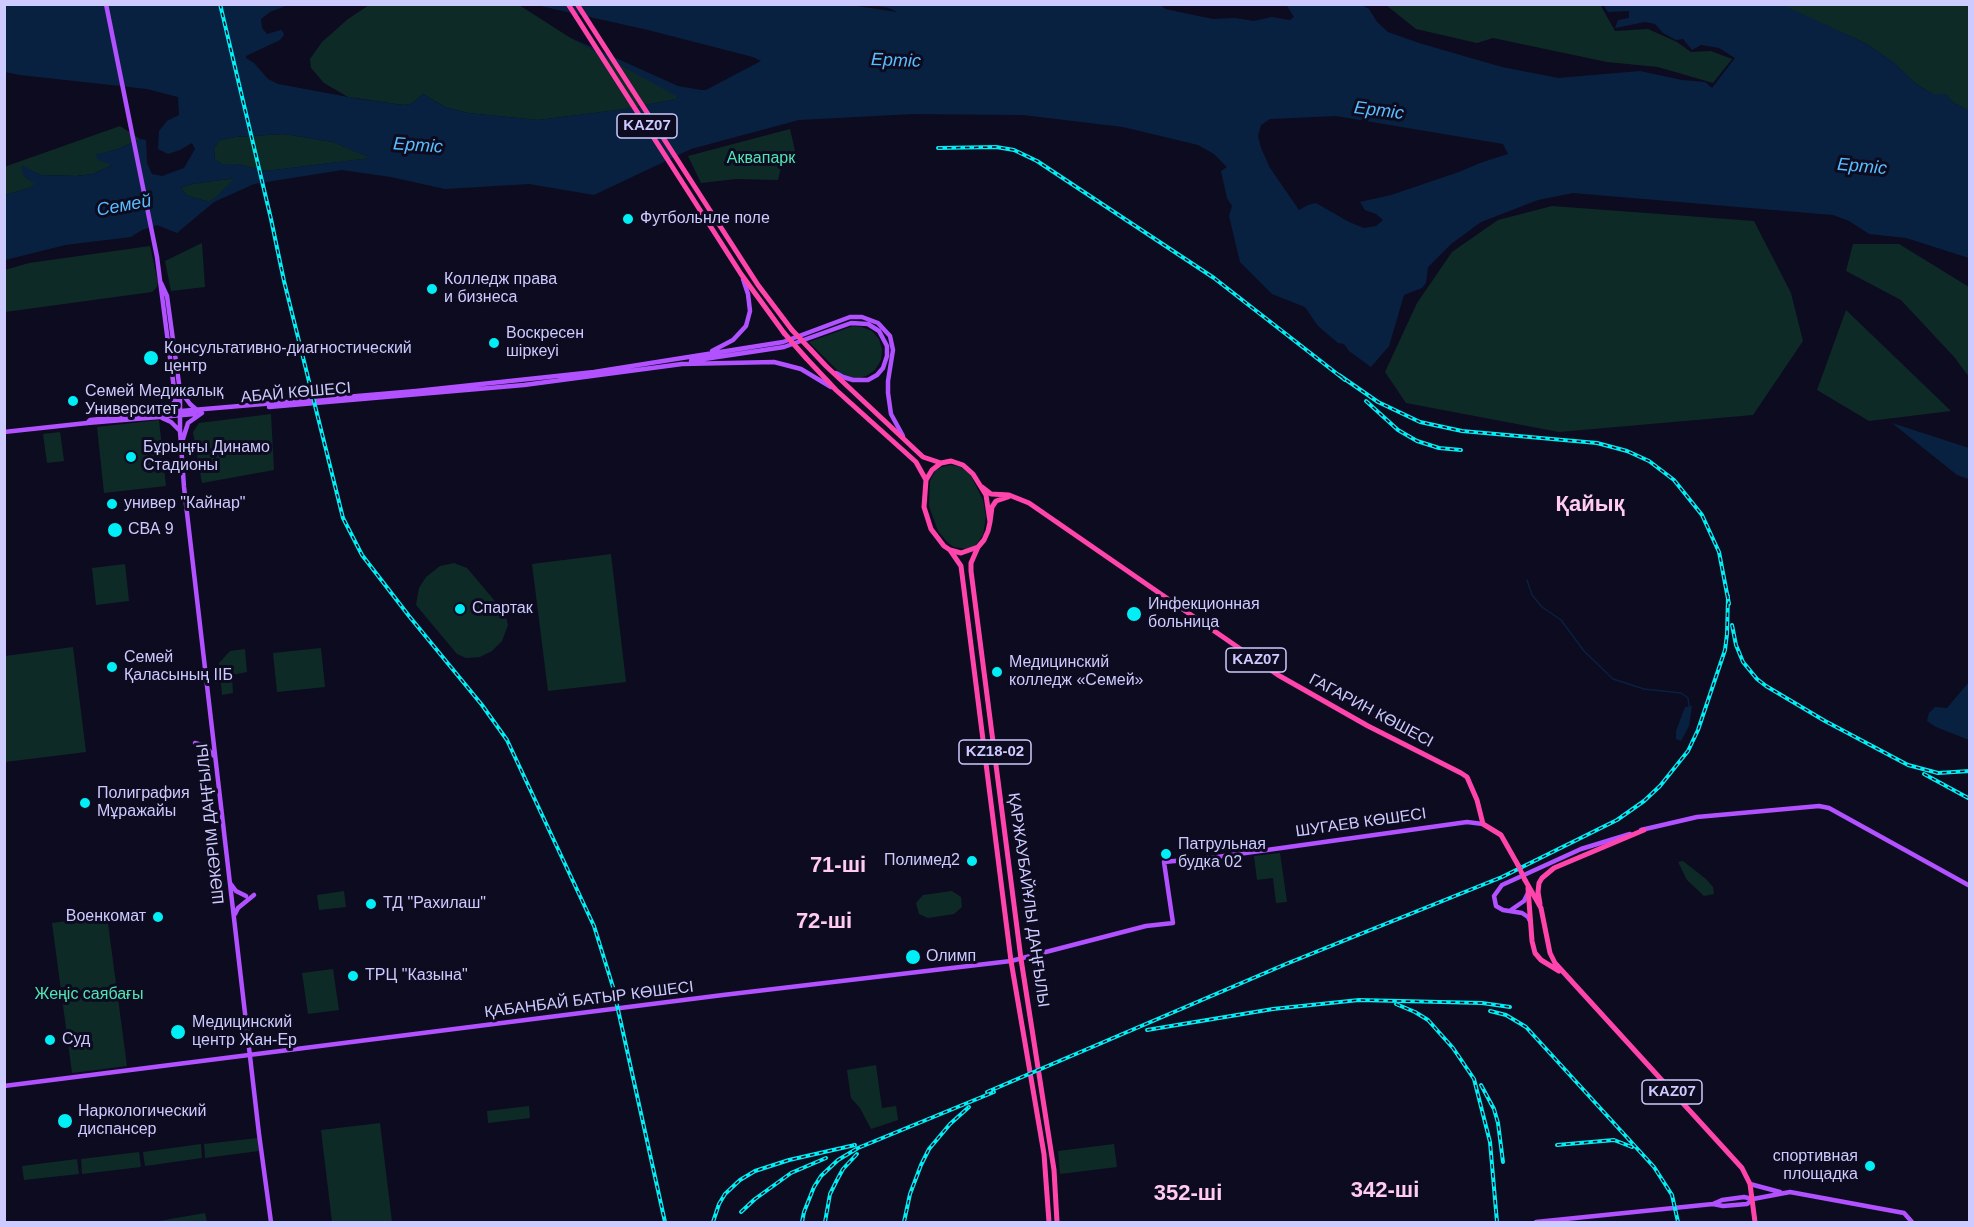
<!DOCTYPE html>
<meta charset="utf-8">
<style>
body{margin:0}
#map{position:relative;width:1974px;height:1227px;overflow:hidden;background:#0d0b1f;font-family:Arial,sans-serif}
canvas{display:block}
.frame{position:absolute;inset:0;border:6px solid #cccaff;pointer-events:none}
</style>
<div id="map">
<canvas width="1974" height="1227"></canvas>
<div class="frame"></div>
</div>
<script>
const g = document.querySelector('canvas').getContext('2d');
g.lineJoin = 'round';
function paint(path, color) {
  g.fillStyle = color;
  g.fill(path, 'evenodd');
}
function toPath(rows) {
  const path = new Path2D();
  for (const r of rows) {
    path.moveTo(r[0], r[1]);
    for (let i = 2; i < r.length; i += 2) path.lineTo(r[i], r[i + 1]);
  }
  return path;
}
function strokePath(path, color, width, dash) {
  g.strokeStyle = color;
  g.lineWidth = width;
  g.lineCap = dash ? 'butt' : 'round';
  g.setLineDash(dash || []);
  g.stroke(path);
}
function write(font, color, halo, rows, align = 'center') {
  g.font = font + ' Arial,sans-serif';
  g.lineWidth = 6;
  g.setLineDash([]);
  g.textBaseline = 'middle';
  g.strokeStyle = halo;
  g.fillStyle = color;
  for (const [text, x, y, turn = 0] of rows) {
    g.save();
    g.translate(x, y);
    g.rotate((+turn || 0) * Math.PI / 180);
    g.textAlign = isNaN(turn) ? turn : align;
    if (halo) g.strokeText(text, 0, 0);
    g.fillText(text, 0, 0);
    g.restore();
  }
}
const green = toPath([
 [369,5,519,5,569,37,678,96,676,99,625,109,538,120,468,113,445,107,423,94,411,104,403,105,348,97,324,83,311,68,310,59,322,42,348,19],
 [1386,5,1603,5,1601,6,1615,31,1648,29,1677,42,1691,52,1711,51,1732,59,1713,83,1658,67,1607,62,1493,38,1477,43,1416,29],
 [1781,5,1969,5,1969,111,1954,103,1945,94,1933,94,1916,84,1894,63,1867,44],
 [120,126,140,139,118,149,96,155,112,165,93,174,76,176,41,175,22,166,24,176,36,184,29,188,5,195,4,167],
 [790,129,796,155,783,158,778,180,736,179,701,183,688,156],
 [284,134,333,142,371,158,266,171,237,164,222,164,215,160,214,148,220,140,235,137],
 [236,178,216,197,209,202,186,195,181,188,192,184],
 [1552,206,1754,221,1791,293,1803,341,1753,415,1559,432,1406,403,1385,372,1417,303,1452,252,1498,220],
 [202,243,205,287,171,291,165,261],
 [1853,244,1899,244,1969,287,1969,377,1955,358,1901,300,1846,271],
 [150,246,158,282,157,287,152,292,5,312,5,270,29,263],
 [1846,310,1951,411,1869,421,1817,390],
 [853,326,862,327,872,331,879,339,882,349,881,360,875,370,866,376,859,378,849,378,840,373,809,342],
 [271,414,274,470,202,483,193,432,199,423],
 [159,420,166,486,104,493,97,427],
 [60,432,64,461,47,463,43,434],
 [951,465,961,467,970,474,983,500,986,517,983,535,975,546,966,549,954,547,948,543,938,531,929,506,930,481,935,471,942,467],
 [611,554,626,682,548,691,532,564],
 [454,563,467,568,505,613,508,625,502,641,492,651,480,657,466,658,457,654,416,605,419,588,426,577,440,566],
 [125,564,129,601,96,605,92,568],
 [73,647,86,752,5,762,5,656],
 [321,648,325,687,277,692,273,653],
 [245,649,247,672,232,675,233,693,222,695,219,663,230,651],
 [1280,853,1287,902,1276,903,1273,878,1257,880,1254,856],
 [1683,861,1706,879,1713,887,1714,894,1704,896,1687,880,1678,862],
 [344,891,346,907,319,910,317,895],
 [952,891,961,897,962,907,954,914,928,918,919,914,916,903,923,895],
 [107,916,127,1066,72,1073,52,923],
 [333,969,339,1010,308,1014,302,973],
 [876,1065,882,1108,896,1106,898,1120,871,1129,860,1108,851,1098,847,1070],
 [529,1106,530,1118,488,1123,487,1111],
 [380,1123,392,1222,332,1222,321,1130],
 [258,1138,259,1151,205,1158,204,1144],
 [201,1144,202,1158,145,1166,143,1152],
 [1114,1144,1117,1167,1060,1174,1058,1151],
 [139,1152,141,1167,82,1174,81,1159],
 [77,1159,79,1174,24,1180,22,1166],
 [205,1213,207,1222,159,1222,159,1221]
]);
const water = toPath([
 [843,4,897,12,889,8,871,5,1160,4,1165,9,1213,19,1235,18,1254,21,1272,17,1290,20,1294,17,1287,6,1284,5,1362,5,1369,9,1377,22,1388,32,1419,43,1502,67,1558,78,1640,71,1682,80,1705,82,1712,88,1735,58,1719,48,1701,45,1692,50,1683,39,1676,40,1663,33,1655,24,1645,22,1615,28,1618,20,1629,18,1629,11,1608,12,1604,6,1605,4,1781,4,1867,44,1894,63,1916,84,1933,94,1945,94,1954,103,1969,111,1969,258,1906,238,1869,234,1849,221,1833,215,1573,193,1538,200,1481,222,1451,244,1428,267,1426,283,1422,288,1404,295,1389,346,1371,367,1349,351,1344,344,1338,343,1318,326,1305,307,1272,294,1240,262,1229,216,1232,206,1227,198,1221,171,1227,167,1214,154,1198,145,1123,127,1023,115,913,114,799,120,691,149,594,195,529,184,445,189,391,177,342,170,254,184,214,202,177,233,157,225,142,230,131,237,65,245,5,260,5,195,29,188,35,184,24,176,21,165,41,175,76,176,93,174,112,165,98,160,95,155,118,149,140,139,146,140,147,163,152,174,162,176,184,168,195,149,192,143,180,150,168,154,158,149,159,131,167,121,179,115,178,97,147,89,20,75,5,72,5,5,288,5,270,12,261,19,262,28,267,34,281,30,283,32,284,35,280,40,246,56,246,58,254,63,268,79,278,84,359,99,403,105,411,104,423,94,445,107,468,113,538,120,625,109,676,99,678,97,569,37,678,86,701,90,706,90,761,61,753,57,648,30,536,5],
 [1336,116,1503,144,1508,154,1480,163,1459,172,1391,195,1360,202,1365,210,1376,214,1383,220,1376,226,1364,228,1349,222,1316,203,1308,205,1299,210,1270,168,1261,148,1258,136,1261,125,1270,119],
 [284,134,333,142,370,158,266,171,237,164,222,164,215,160,214,148,220,140,235,137],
 [235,178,216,197,209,202,186,195,181,188,192,184],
 [1892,423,1969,448,1969,479,1957,475],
 [1969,682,1970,740,1969,740,1936,727,1927,721,1929,713,1935,707,1947,708],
 [1692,706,1689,726,1681,741,1676,739,1676,731,1685,707]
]);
const pier = toPath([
 [218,5,221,5,253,139,250,139]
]);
const stream = toPath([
 [1527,580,1532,595,1542,607,1561,620,1584,651,1613,679,1644,689,1681,693,1688,698,1689,706]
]);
const major = toPath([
 [106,4,157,257,177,412],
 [161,283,167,296,180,391,180,431,184,487,259,1134,271,1222],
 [712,351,733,340,746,326,750,311,748,294,743,279],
 [691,361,784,347,851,323,868,324,879,331,887,346,887,356,883,368,877,375,868,380,853,380,843,377,836,373],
 [182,393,190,404,198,411],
 [269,407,524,385,682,364,774,362,801,369,831,387],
 [164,413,176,400],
 [162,418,171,422,179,430],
 [87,423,90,420,181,411,416,391,594,372,783,342,850,317,862,317,878,323,890,336,893,350,888,381,888,393,891,414,903,436],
 [4,432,87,423,195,414],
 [182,442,188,423,202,413],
 [195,743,205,746,214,756],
 [1641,830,1697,817,1819,806,1829,808,1970,886],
 [230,883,236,891,246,896],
 [1511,910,1524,901,1528,893],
 [235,914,238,908,254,895],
 [1530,921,1528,917,1522,913,1503,910,1496,906,1494,896,1502,885,1581,849,1630,834],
 [4,1086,723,995,1011,961,1146,926,1173,923,1164,862,1217,857,1467,822,1483,824],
 [1750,1184,1780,1192],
 [1713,1204,1723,1206,1747,1204,1753,1199],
 [1536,1222,1713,1204,1722,1200,1744,1197,1753,1199,1790,1192,1904,1213,1912,1222]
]);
const highway = toPath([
 [568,4,741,274,784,333],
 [577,4,758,285,792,330],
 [811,350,826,366,923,457,941,463],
 [806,358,836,390,916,462,926,480],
 [982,487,991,494,1009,495,1029,503,1278,675,1368,726,1461,773,1467,777,1477,800,1483,824,1501,835,1518,865],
 [990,522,986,495,973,474,963,465,951,461,941,463,932,470,926,480,924,507,931,529,944,546,950,550,961,553,978,547,984,540,988,531,990,522,992,507,996,501,1008,497],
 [978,547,971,563,971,571,1021,959,1054,1170,1057,1222],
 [950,550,961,566,1011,961,1044,1154,1049,1222],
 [1525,880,1541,908,1550,953,1555,963,1742,1168,1750,1184,1755,1222],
 [1528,888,1532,941,1535,953,1541,960,1559,971],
 [1540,904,1538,892,1539,883,1542,878,1554,868,1644,830]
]);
const rail = toPath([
 [220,4,271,219,284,281,343,518,362,555,409,616,482,705,507,740,594,926,613,987,665,1222],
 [938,148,996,147,1014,150,1037,161,1214,278,1345,380],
 [1339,375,1378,402,1420,422,1462,431,1597,443,1627,451,1649,461,1674,480,1702,515,1719,552,1729,604],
 [1366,401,1398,430,1417,441,1439,448,1461,450],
 [1732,625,1736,645,1743,662,1757,679,1766,686,1825,721,1908,765,1938,773,1970,771],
 [1924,774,1970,799],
 [1396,1004,1415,1012,1428,1020,1453,1048,1474,1079,1490,1142,1497,1222],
 [1490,1011,1506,1015,1526,1027,1654,1167,1672,1195,1678,1222],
 [1147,1030,1273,1009,1359,1000,1482,1003,1510,1007],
 [1481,1085,1494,1109,1498,1123,1503,1162],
 [987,1092,1286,964,1502,877,1617,820,1644,801,1660,786,1688,751,1698,730,1725,650,1727,634,1728,596],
 [1557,1145,1614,1140,1632,1147],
 [741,1212,755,1199,791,1173,826,1158],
 [713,1222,719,1204,725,1194,740,1180,755,1171,789,1160,855,1145],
 [802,1222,804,1212,814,1187,821,1176,838,1160,858,1148,994,1092],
 [825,1222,830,1194,837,1180,843,1169,857,1154],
 [904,1222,910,1194,921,1165,929,1149,950,1124,969,1107]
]);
const highwayBridge = toPath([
 [792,330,811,350],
 [784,333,806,358],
 [1518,865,1525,880]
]);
const markers = [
 [628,219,6,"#00eef5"],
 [432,289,6,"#00eef5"],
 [494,343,6,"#00eef5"],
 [151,358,8,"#00eef5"],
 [73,401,6,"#00eef5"],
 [131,457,6,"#00eef5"],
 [112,504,6,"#00eef5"],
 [115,530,8,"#00eef5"],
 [460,609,6,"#00eef5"],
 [1134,614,8,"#00eef5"],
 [112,667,6,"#00eef5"],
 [997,672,6,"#00eef5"],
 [85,803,6,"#00eef5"],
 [1166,854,6,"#00eef5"],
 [972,861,6,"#00eef5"],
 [371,904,6,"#00eef5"],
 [158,917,6,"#00eef5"],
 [913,957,8,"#00eef5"],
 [353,976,6,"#00eef5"],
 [178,1032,8,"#00eef5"],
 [50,1040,6,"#00eef5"],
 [65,1121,8,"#00eef5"],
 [1870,1166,6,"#00eef5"]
];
const shields = [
 [647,126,60],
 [1256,660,60],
 [995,752,72],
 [1672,1092,60]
];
const shieldNames = [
 ["KAZ07",647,126],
 ["KAZ07",1256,660],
 ["KZ18-02",995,752],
 ["KAZ07",1672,1092]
];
const parkNames = [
 ["Аквапарк",761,159],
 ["Жеңіс саябағы",89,995]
];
const poiNames = [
 ["Футбольнле поле",640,219],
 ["Колледж права",444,280],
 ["и бизнеса",444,298],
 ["Воскресен",506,334],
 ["шіркеуі",506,352],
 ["Консультативно-диагностический",164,349],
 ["центр",164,367],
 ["Семей Медикалық",85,392],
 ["Университет",85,410],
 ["Бұрыңғы Динамо",143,448],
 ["Стадионы",143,466],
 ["универ \"Кайнар\"",124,504],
 ["СВА 9",128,530],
 ["Инфекционная",1148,605],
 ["больница",1148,623],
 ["Спартак",472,609],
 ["Семей",124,658],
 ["Қаласының ІІБ",124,676],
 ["Медицинский",1009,663],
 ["колледж «Семей»",1009,681],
 ["Полиграфия",97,794],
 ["Мұражайы",97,812],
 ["Патрульная",1178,845],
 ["будка 02",1178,863],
 ["Полимед2",960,861,"right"],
 ["ТД \"Рахилаш\"",383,904],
 ["Военкомат",146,917,"right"],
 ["Олимп",926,957],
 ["ТРЦ \"Казына\"",365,976],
 ["Медицинский",192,1023],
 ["центр Жан-Ер",192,1041],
 ["Суд",62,1040],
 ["Наркологический",78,1112],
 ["диспансер",78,1130],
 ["спортивная",1858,1157,"right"],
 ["площадка",1858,1175,"right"]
];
const streetNames = [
 ["АБАЙ КӨШЕСІ",296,393,-5],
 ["ГАГАРИН КӨШЕСІ",1371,711,28],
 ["ШУГАЕВ КӨШЕСІ",1361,823,-8],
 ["ШӘКӘРІМ ДАҢҒЫЛЫ",211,824,-96],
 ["ҚАРЖАУБАЙҰЛЫ ДАҢҒЫЛЫ",1028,900,82],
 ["ҚАБАНБАЙ БАТЫР КӨШЕСІ",589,1000,-7]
];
const waterNames = [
 ["Ертіс",896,61,2],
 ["Ертіс",1379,111,7],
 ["Ертіс",418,146,4],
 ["Ертіс",1862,167,5],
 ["Семей",124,206,-10]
];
const districtNames = [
 ["Қайық",1590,505],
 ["71-ші",838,866],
 ["72-ші",824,922],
 ["342-ші",1385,1191],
 ["352-ші",1188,1194]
];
paint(green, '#0e2a27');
paint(water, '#092141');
paint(pier, '#0d0b1f');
strokePath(stream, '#092141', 1.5);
strokePath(major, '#b151ff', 4.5);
strokePath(highway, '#ff45ab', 5);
strokePath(rail, '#00eef5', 4);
strokePath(rail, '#0d0b1f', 1.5, [4.5]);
strokePath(highwayBridge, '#ff45ab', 5);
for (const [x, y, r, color] of markers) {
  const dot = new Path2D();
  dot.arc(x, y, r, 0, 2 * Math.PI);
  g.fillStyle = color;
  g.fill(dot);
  strokePath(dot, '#0d0b1f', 2);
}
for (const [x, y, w] of shields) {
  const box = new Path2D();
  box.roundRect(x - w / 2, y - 12, w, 24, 4.5);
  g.fillStyle = '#0d0b1f';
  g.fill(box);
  strokePath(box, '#cccaff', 1.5);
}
write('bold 15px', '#cccaff', null, shieldNames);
write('16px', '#51e4b4', '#0d0b1f', parkNames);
write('16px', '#cccaff', '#0d0b1f', poiNames, 'left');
write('16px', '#cccaff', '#0d0b1f', streetNames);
write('italic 18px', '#58beff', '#0d0b1f', waterNames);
write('bold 22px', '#ffccf0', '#0d0b1f', districtNames);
</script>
